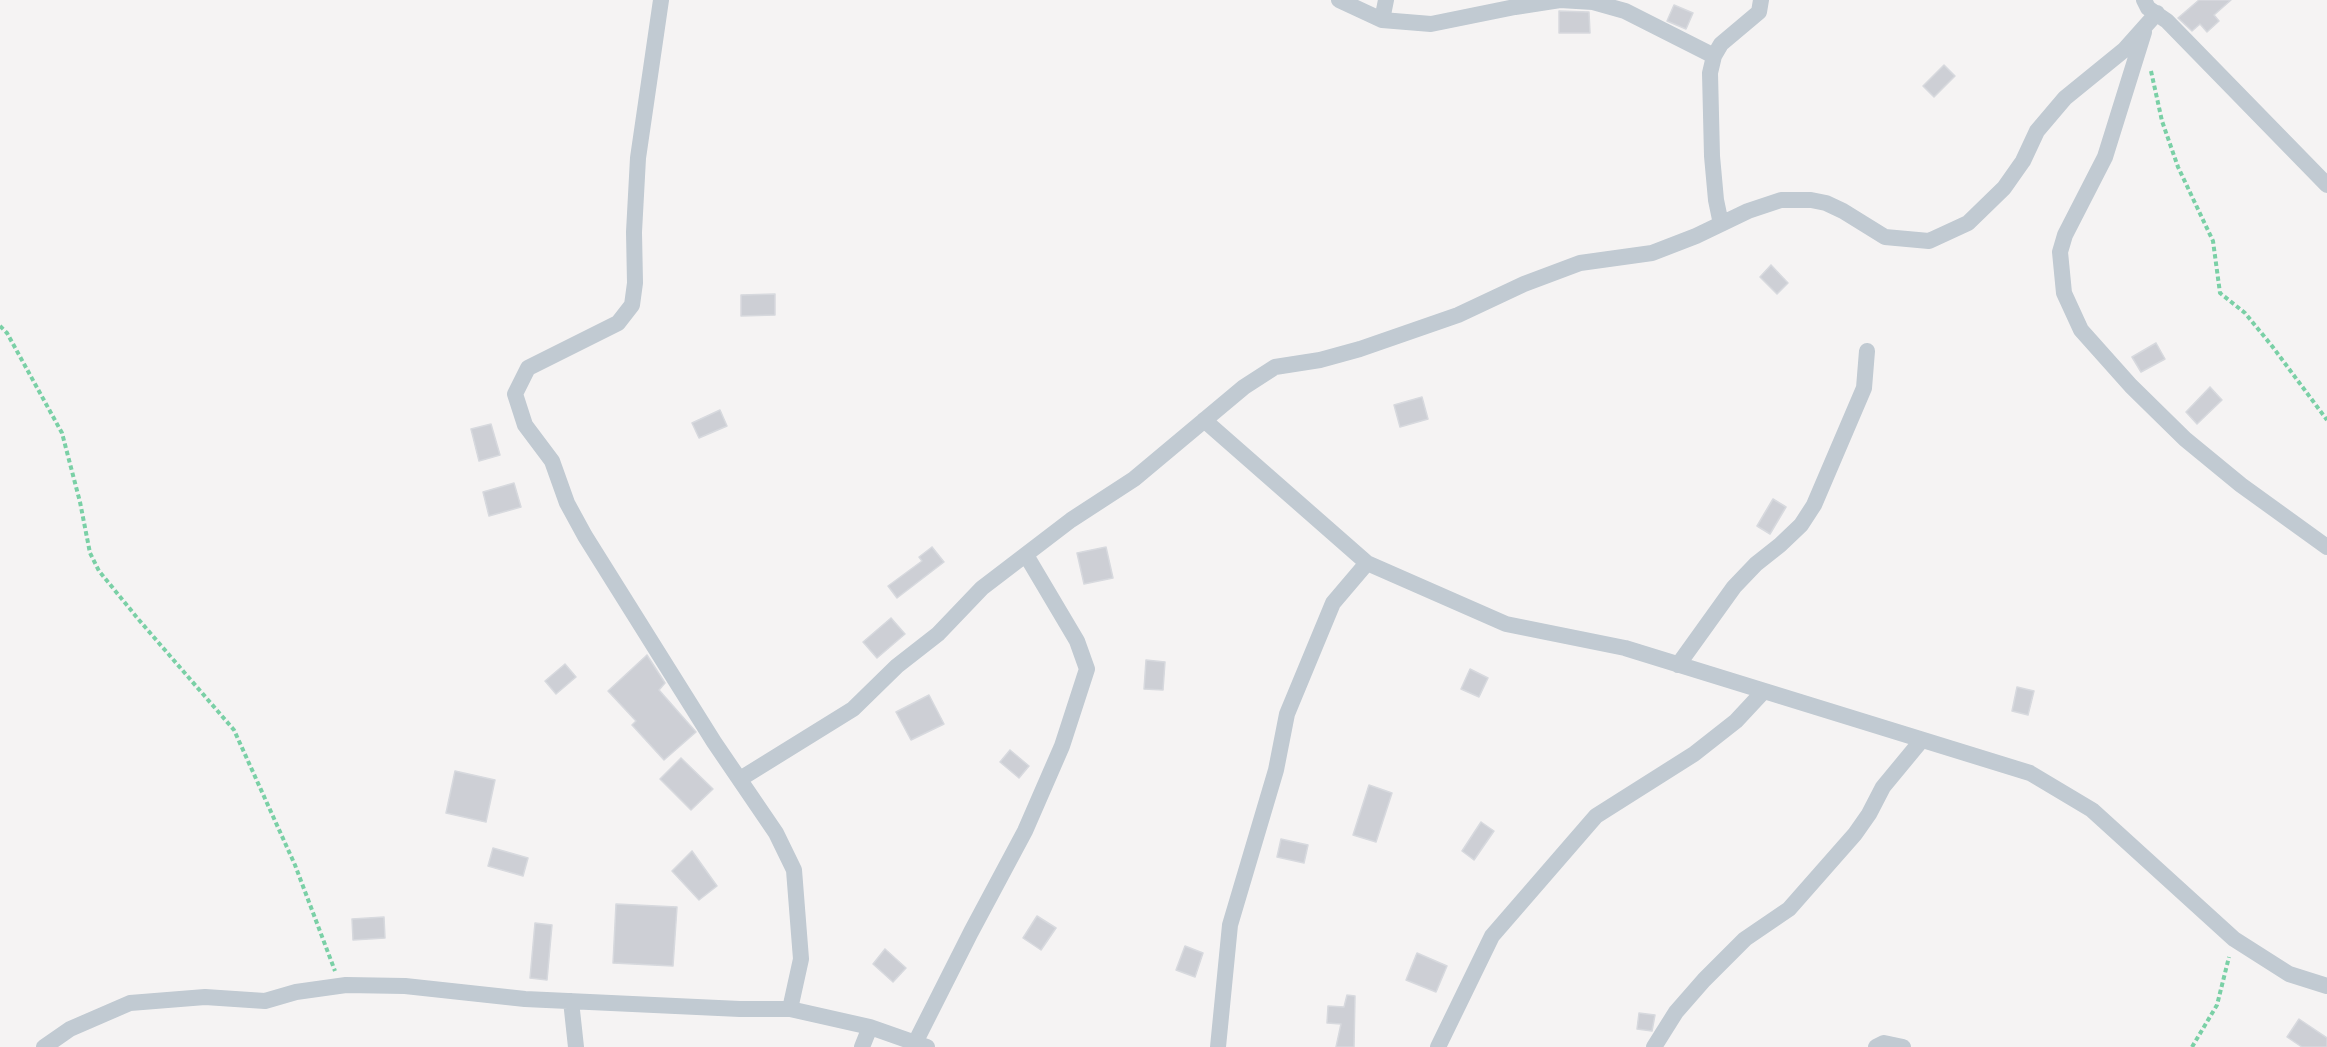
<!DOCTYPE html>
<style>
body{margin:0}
canvas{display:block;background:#f5f3f3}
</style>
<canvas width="2327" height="1047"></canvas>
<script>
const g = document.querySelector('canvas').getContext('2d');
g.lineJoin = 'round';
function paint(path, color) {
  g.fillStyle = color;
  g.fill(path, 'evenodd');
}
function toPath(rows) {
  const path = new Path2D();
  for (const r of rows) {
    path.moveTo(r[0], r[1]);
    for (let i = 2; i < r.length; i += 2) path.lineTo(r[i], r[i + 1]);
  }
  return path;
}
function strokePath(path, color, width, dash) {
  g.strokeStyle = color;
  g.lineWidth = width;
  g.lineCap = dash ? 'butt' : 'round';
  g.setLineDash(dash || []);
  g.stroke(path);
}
const building = toPath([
 [2199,0,2231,0,2214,15,2219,21,2207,32,2200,24,2192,31,2178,18,2199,0],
 [1674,5,1693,13,1686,29,1667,21,1674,5],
 [1559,11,1589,12,1590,33,1559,33,1559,11],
 [1944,65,1955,76,1934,97,1923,86,1944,65],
 [1771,265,1788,283,1777,294,1760,277,1771,265],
 [775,294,775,315,741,316,741,295,775,294],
 [2156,343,2165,359,2141,372,2132,357,2156,343],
 [2210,387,2222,400,2197,424,2186,412,2210,387],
 [1422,397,1428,419,1400,427,1394,405,1422,397],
 [720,410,727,426,699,438,692,423,720,410],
 [491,424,500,455,479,461,471,429,491,424],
 [514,483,521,507,489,516,483,492,514,483],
 [1773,499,1786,507,1770,534,1757,526,1773,499],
 [932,547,944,562,897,598,888,586,922,561,919,557,932,547],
 [1106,547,1113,578,1084,584,1077,553,1106,547],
 [891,618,905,634,877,658,863,642,891,618],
 [647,655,665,683,659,690,696,732,664,760,632,725,636,721,608,691,647,655],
 [1146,660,1165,662,1163,690,1144,689,1146,660],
 [565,664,576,677,556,694,545,681,565,664],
 [1470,669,1488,678,1479,697,1461,689,1470,669],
 [2017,687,2034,691,2028,715,2012,711,2017,687],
 [929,695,944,724,911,740,896,712,929,695],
 [1010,750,1029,766,1019,778,1000,762,1010,750],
 [681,758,713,789,691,810,660,779,681,758],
 [455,771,495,780,486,822,446,813,455,771],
 [1369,785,1392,793,1376,842,1353,835,1369,785],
 [1481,822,1494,831,1474,860,1462,851,1481,822],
 [1281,839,1308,845,1304,863,1277,857,1281,839],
 [493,848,528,858,523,876,488,866,493,848],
 [692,851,717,886,699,900,672,871,692,851],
 [616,904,677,907,673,966,613,963,616,904],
 [1037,916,1056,928,1041,950,1023,938,1037,916],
 [384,917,385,938,353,940,352,919,384,917],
 [535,923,552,925,547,980,530,978,535,923],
 [1185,946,1203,953,1195,977,1176,970,1185,946],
 [885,949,906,968,893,982,873,964,885,949],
 [1417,953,1447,966,1436,992,1406,980,1417,953],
 [1347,995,1355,996,1354,1047,1336,1047,1341,1024,1327,1023,1328,1006,1344,1007,1347,995],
 [1639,1013,1655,1015,1652,1031,1637,1029,1639,1013],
 [2299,1019,2327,1038,2327,1047,2302,1047,2287,1037,2299,1019]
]);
const path = toPath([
 [2151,71,2162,121,2178,167,2213,241,2220,293,2245,313,2272,346,2327,420],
 [0,326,7,333,62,433,80,502,90,553,99,571,139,620,234,730,295,865,335,971],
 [2192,1047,2217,1005,2229,957]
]);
const street = toPath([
 [661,0,638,158,634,232,635,283,632,305,618,323,528,368,515,394,525,425,552,461,567,503,585,536,714,742,776,833,794,870,801,959,790,1009],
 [1339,0,1382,20,1431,24,1515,7,1560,0,1593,2,1625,11,1714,56],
 [2144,0,2148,8,2167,21,2327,185],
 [1382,20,1386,0],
 [2144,32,2105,157,2065,235,2060,252,2064,293,2081,330,2131,386,2185,439,2241,485,2327,547],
 [1721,224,1716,200,1712,156,1710,73,1714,56,1721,44,1759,12,1761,0],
 [1204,420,1367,563,1506,624,1625,648,2030,773,2092,810,2234,939,2289,974,2327,986],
 [1678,665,1734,587,1756,564,1780,545,1801,525,1814,505,1864,388,1867,351],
 [740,779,853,709,897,666,938,634,982,588,1071,520,1134,479,1244,387,1275,367,1320,360,1360,349,1458,315,1524,284,1580,263,1652,253,1696,236,1748,211,1781,200,1811,200,1826,203,1843,211,1885,237,1929,241,1968,223,2004,188,2023,161,2037,131,2065,98,2124,50,2157,13],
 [571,1001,576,1047],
 [915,1043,971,932,1025,831,1062,746,1087,669,1077,641,1026,555],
 [44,1047,70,1029,130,1003,205,997,265,1001,296,992,346,985,405,986,525,999,740,1009,790,1009,870,1027,927,1047],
 [862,1047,870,1027],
 [1218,1047,1230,925,1276,770,1287,714,1333,603,1367,563],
 [1438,1047,1492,936,1596,816,1694,754,1736,721,1763,692],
 [1654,1047,1676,1012,1704,980,1745,939,1789,909,1855,834,1869,814,1883,787,1921,741],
 [1876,1047,1884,1043,1903,1047]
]);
paint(building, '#cdcfd5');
strokePath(building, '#d7d9de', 1.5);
strokePath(path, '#7ad0a6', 4, [4.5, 3]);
strokePath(street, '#c1cad2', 16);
</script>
